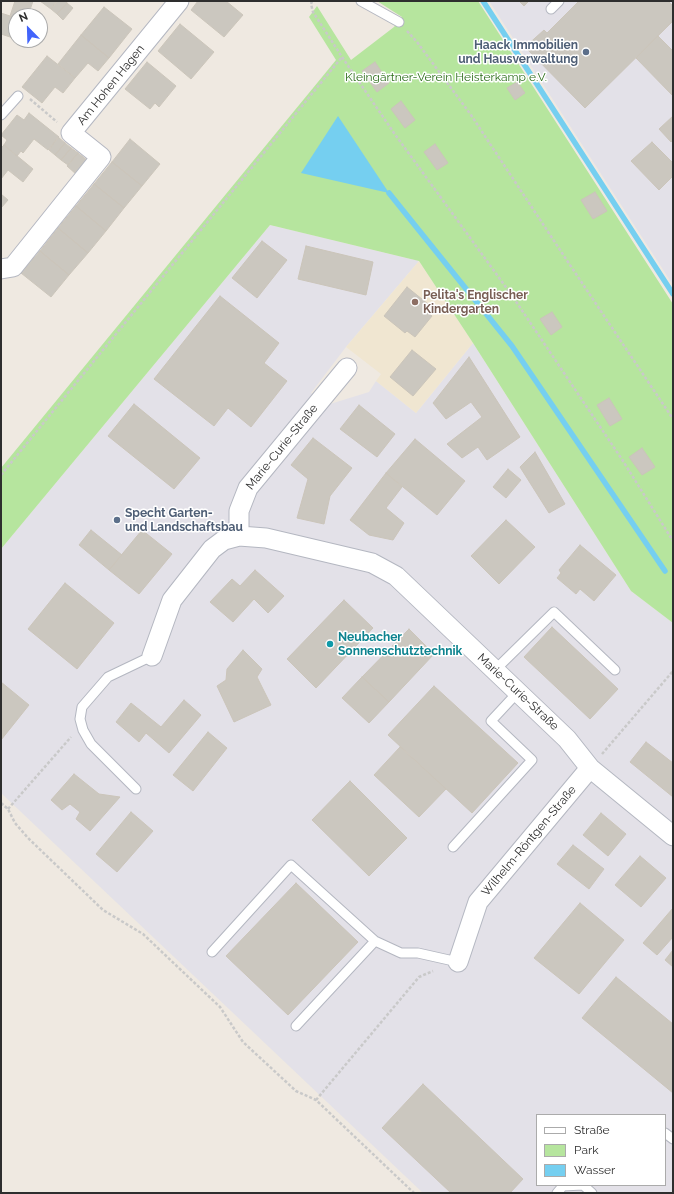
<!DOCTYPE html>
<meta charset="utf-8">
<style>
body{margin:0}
#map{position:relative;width:674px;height:1194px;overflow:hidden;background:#efe9e1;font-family:Raleway,sans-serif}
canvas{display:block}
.frame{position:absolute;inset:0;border:2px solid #2e2e2e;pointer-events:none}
.legend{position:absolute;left:536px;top:1114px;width:130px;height:72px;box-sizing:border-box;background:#fff;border:1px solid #ababab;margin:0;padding:5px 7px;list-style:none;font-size:12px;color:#2e2e2e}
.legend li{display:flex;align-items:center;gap:8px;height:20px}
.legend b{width:20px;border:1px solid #ababab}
.north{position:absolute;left:8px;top:8px;width:40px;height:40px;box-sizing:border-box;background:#fff;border:1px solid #ababab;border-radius:50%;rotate:337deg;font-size:11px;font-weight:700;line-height:16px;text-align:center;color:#2e2e2e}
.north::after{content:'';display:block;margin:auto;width:14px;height:18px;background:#4264fb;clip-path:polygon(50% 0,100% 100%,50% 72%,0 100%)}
</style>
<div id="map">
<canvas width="674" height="1194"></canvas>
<div class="frame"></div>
<ul class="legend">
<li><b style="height:5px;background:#fff"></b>Straße</li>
<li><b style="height:11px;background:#b6e59e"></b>Park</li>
<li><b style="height:11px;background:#75cff0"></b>Wasser</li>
</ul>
<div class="north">N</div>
</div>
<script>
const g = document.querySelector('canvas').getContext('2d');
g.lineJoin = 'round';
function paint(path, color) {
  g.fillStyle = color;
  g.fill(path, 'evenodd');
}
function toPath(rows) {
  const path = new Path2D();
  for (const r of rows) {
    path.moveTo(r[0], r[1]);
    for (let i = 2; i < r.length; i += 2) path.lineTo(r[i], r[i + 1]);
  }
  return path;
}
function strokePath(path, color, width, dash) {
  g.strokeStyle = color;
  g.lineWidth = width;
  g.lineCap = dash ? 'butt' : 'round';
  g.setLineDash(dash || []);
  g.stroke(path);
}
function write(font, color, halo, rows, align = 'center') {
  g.font = font + ' Raleway,sans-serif';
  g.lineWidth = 3;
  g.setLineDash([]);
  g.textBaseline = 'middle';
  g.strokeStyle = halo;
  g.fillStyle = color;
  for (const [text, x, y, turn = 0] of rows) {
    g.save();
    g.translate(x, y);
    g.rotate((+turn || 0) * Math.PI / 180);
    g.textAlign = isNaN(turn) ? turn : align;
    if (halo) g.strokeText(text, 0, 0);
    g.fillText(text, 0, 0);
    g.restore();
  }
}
const industrial = toPath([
 [489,1,673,1,673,285,636,228],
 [270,225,419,261,346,347,311,393,327,405,369,392,376,381,416,413,473,343,631,591,673,623,673,1193,423,1193,1,793,1,549],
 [537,1115,665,1115,665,1185,537,1185]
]);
const education = toPath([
 [419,261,473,343,416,413,376,381,381,374,346,347]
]);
const green = toPath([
 [377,1,478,1,673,304,673,623,631,591,473,343,419,261,270,225,1,549,1,468,336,60,309,17,317,6,351,60,394,27,402,17]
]);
const water = toPath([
 [338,116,389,193,301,173]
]);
const stream = toPath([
 [483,1,673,294],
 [389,193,512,346,665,571]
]);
const building = toPath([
 [15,1,33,1,28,16,16,16,16,18,10,16,15,1],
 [40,1,55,1,56,2,51,9,40,1],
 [58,1,65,1,67,3,57,14,51,9,58,1],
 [198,1,226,1,243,15,224,37,191,10,198,1],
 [519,1,529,1,524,6,519,1],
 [579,1,668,1,673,6,673,21,585,108,525,47,544,30,547,33,579,1],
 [67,3,73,8,63,20,57,14,67,3],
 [104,7,132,29,109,58,81,35,104,7],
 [1,13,16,18,16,39,1,34,1,13],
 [180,24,214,52,191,79,158,51,180,24],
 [81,35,109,58,98,71,88,63,75,78,58,64,81,35],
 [658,36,673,51,673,96,636,58,658,36],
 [47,56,75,78,63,93,55,87,42,103,22,87,47,56],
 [147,62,176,86,159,107,155,103,150,109,125,89,147,62],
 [375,62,389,83,377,92,362,71,375,62],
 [517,82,525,93,515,100,507,88,517,82],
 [401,101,415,120,405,128,391,109,401,101],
 [29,113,59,137,48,150,34,139,23,153,21,151,17,156,4,145,7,140,1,135,17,115,24,120,29,113],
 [673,116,673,140,671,142,659,129,673,116],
 [58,137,65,143,55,155,49,150,58,137],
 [130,139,160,164,142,186,112,162,130,139],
 [652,142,673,163,673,176,659,190,631,161,652,142],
 [65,143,71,148,61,160,55,155,65,143],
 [435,144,448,163,437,170,424,152,435,144],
 [4,145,33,169,23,182,8,170,1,179,1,148,4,145],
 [71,148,78,153,68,165,61,160,71,148],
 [78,153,88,161,77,175,67,166,78,153],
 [112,162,142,186,124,208,94,184,112,162],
 [94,184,124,208,106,231,76,206,94,184],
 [595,192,607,211,593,219,581,200,595,192],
 [1,194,8,200,1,208,1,194],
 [76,206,106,231,88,253,58,228,76,206],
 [58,228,88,253,69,275,40,251,58,228],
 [262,241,287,260,257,298,232,278,262,241],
 [306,246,373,262,366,295,298,279,306,246],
 [40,251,69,275,51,297,21,273,40,251],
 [407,287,428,304,424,309,432,316,415,337,407,331,405,333,384,316,407,287],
 [220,296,279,343,264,363,287,381,251,427,228,408,214,426,154,379,220,296],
 [552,312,562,327,551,335,540,319,552,312],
 [412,350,436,369,413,396,390,377,412,350],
 [469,357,520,437,487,460,478,447,462,458,447,444,482,417,471,402,446,419,433,403,469,357],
 [609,398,622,419,610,426,597,405,609,398],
 [134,404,200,458,174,489,108,436,134,404],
 [359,405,395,434,377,457,340,429,359,405],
 [313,438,352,468,330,496,324,524,297,518,308,479,291,465,313,438],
 [415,439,465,481,437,515,386,473,415,439],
 [642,448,655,467,642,475,629,457,642,448],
 [535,452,565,504,549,513,520,467,535,452],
 [508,469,521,480,506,498,493,487,508,469],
 [386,473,402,487,386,508,404,523,393,540,369,535,350,520,386,473],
 [506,520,535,547,499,584,471,556,506,520],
 [91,530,122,555,109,570,79,545,91,530],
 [142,530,172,554,139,594,109,570,142,530],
 [580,545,616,575,594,601,580,589,576,594,557,578,561,573,559,570,580,545],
 [255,570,284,596,268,613,254,599,233,622,210,602,232,579,240,586,255,570],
 [65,583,114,623,77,669,28,629,65,583],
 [344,600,373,628,316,688,287,659,344,600],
 [552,627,618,689,590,719,524,657,552,627],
 [409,629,434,654,389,702,362,677,409,629],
 [243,650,262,669,257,677,271,705,234,722,217,686,226,680,227,669,243,650],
 [362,677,389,702,369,723,342,698,362,677],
 [1,682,29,705,1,740,1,682],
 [434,686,518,763,472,813,388,735,434,686],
 [184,700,201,715,169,753,146,733,139,742,116,722,131,703,161,727,184,700],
 [208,732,227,748,193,791,173,775,208,732],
 [646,742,673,763,673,797,630,762,646,742],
 [400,747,446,789,419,817,374,775,400,747],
 [74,774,99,794,120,797,90,831,76,819,80,812,70,804,62,810,51,800,74,774],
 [350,781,407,838,369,876,312,820,350,781],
 [131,812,153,831,117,872,96,854,131,812],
 [601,813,626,834,608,856,583,835,601,813],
 [573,845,604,869,589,889,557,864,573,845],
 [640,856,666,878,641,907,615,885,640,856],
 [296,883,358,942,288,1015,226,956,296,883],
 [580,903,624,940,579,994,534,958,580,903],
 [673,908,673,937,657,955,643,943,673,908],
 [673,950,673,967,665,960,673,950],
 [616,977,673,1024,673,1093,582,1018,616,977],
 [423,1084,523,1179,510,1193,451,1193,382,1128,423,1084]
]);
const path = toPath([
 [312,1,311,4,313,12,342,57,394,133,513,297,623,461,673,541],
 [407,31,417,42,471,115,564,256,673,419],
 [30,99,57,122],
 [1,475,342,57],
 [602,754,673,671],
 [1,803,8,809,15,823,28,838,103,910,143,934,220,1007,243,1042,296,1091,316,1100,414,1193],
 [8,809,71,737],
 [316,1100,419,977,433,971]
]);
const service = toPath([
 [361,1,399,22],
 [551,9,559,1],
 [1,115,18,96],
 [495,670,554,612,615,670],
 [136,789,91,744,83,730,80,719,82,707,108,677,152,656],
 [453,847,532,760,491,721,518,692],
 [212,952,291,865,375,941,401,953,418,953,458,962],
 [296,1026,375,941],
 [665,1133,673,1139],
 [557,1193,563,1186,583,1185,592,1193]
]);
const minor = toPath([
 [1,269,13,267,101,157,71,133,179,1],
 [239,536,239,511,248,488,347,368],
 [152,656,172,600,212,549,224,540,239,536,266,538,372,563,396,576,567,739,590,768,673,836],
 [458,962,478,902,590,768]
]);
const markers = [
 [586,52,4,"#5c6f8a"],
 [415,302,4,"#8d6e63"],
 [117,520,4,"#5c6f8a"],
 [330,644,4,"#0f9aa8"]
];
const serviceNames = [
 ["Haack Immobilien",578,45],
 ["und Hausverwaltung",578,59],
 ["Specht Garten-",125,513,"left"],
 ["und Landschaftsbau",125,527,"left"]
];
const parkNames = [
 ["Kleingärtner-Verein Heisterkamp e.V.",446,77]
];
const streetNames = [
 ["Am Hohen Hagen",111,85,-51],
 ["Marie-Curie-Straße",282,447,-51],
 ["Marie-Curie-Straße",518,692,43],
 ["Wilhelm-Röntgen-Straße",529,841,-50]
];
const educationNames = [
 ["Pelita's Englischer",423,295],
 ["Kindergarten",423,309]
];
const cultureNames = [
 ["Neubacher",338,637],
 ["Sonnenschutztechnik",338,651]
];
paint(industrial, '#e3e1e8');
paint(education, '#f0e6d1');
paint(green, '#b6e59e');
paint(water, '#75cff0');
strokePath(stream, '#75cff0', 5.5);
paint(building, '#cbc7bf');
strokePath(building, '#cbc5ba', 1);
strokePath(service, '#b4b7c1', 11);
strokePath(minor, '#b4b7c1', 21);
strokePath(path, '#c9c9c9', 2.5, [3, 2]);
strokePath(service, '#fff', 9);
strokePath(minor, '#fff', 19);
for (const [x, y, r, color] of markers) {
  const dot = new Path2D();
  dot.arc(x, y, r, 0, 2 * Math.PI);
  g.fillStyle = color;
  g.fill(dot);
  strokePath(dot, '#fff', 1.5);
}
write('bold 12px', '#4e5e75', '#fff', serviceNames, 'right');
write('12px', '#2c6e1b', '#fff', parkNames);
write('12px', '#2e2e2e', '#fff', streetNames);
write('bold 12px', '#785e54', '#fff', educationNames, 'left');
write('bold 12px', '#0d838f', '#fff', cultureNames, 'left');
</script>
